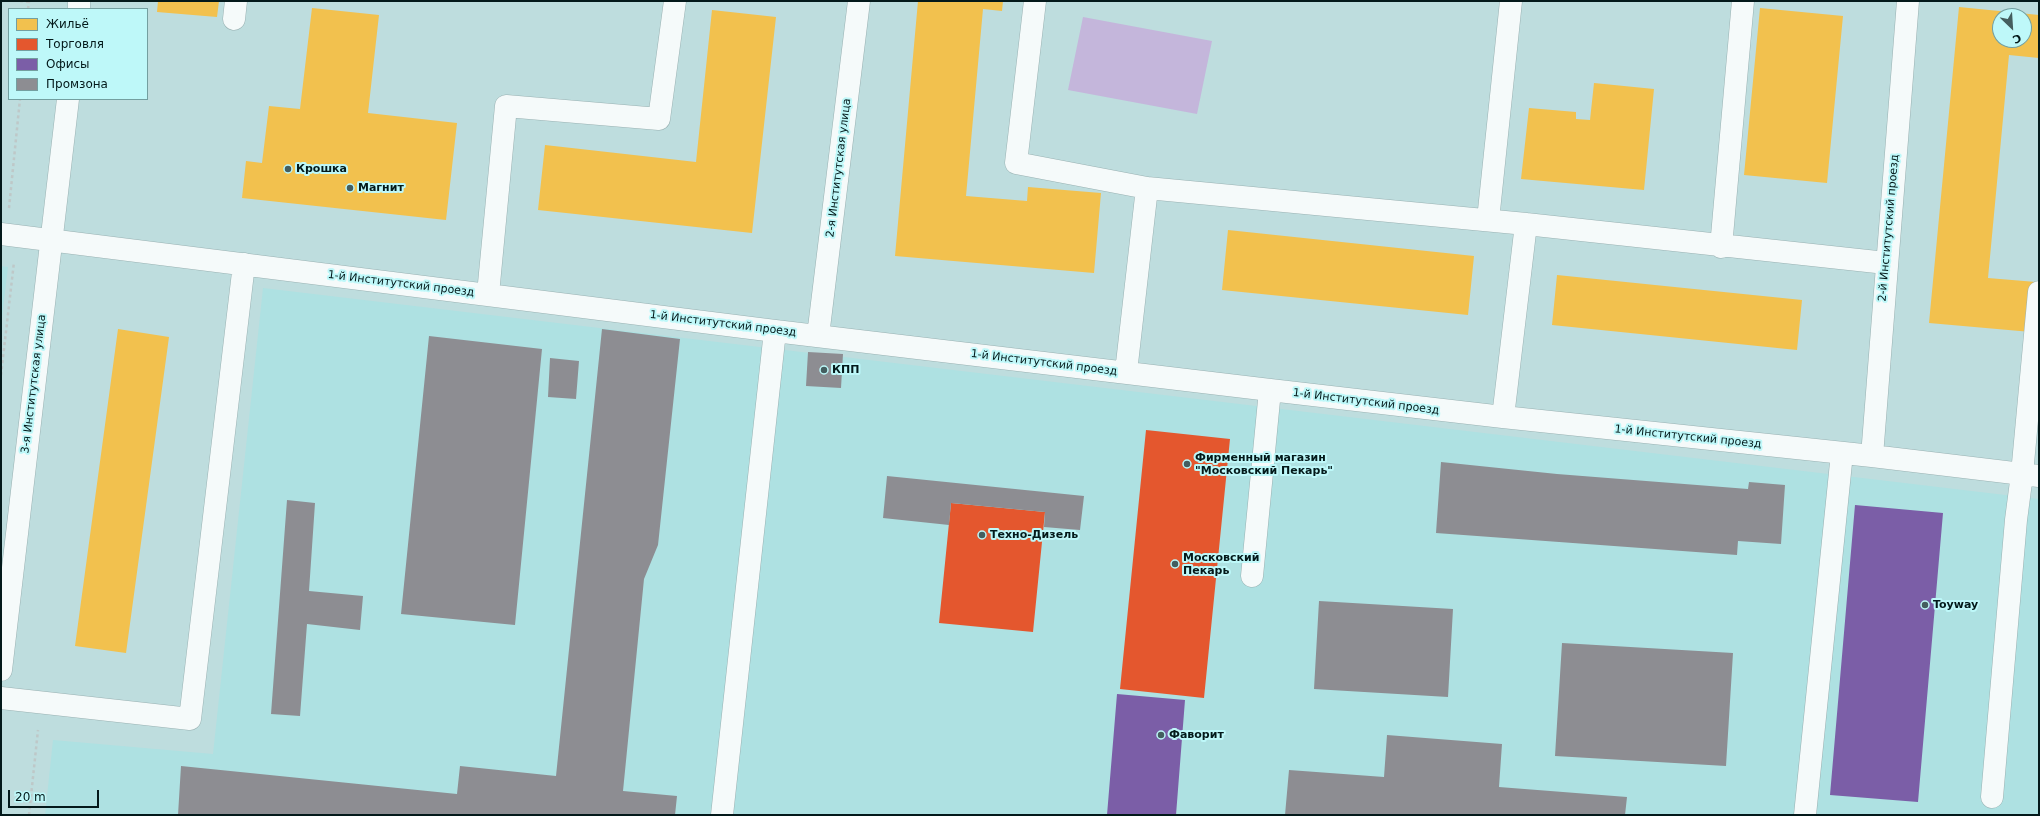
<!DOCTYPE html>
<meta charset="utf-8">
<style>
body{margin:0}
#map{position:relative;width:2040px;height:816px;overflow:hidden;background:#beddde;font-family:"DejaVu Sans",sans-serif}
canvas{display:block}
.frame{position:absolute;inset:0;border:2px solid #03191a;pointer-events:none}
.legend{position:absolute;left:8px;top:8px;width:140px;height:92px;box-sizing:border-box;background:#bef8f9;border:1px solid #739fa0;margin:0;padding:5px 7px;list-style:none;font-size:12px;color:#03191a}
.legend li{display:flex;align-items:center;gap:8px;height:20px}
.legend b{width:20px;border:1px solid #739fa0}
.north{position:absolute;left:1992px;top:8px;width:40px;height:40px;box-sizing:border-box;background:#bef8f9;border:1px solid #739fa0;border-radius:50%;rotate:155deg;font-size:11px;font-weight:700;line-height:16px;text-align:center;color:#03191a}
.north::after{content:'';display:block;margin:auto;width:14px;height:18px;background:#445e5f;clip-path:polygon(50% 0,100% 100%,50% 72%,0 100%)}
.scale{position:absolute;left:8px;top:790px;width:91px;height:18px;box-sizing:border-box;border:2px solid #03191a;border-top:0;padding-left:5px;font-size:12px;line-height:14px;white-space:nowrap;color:#03191a;-webkit-text-stroke:3px #bef8f9;paint-order:stroke}
</style>
<div id="map">
<canvas width="2040" height="816"></canvas>
<div class="frame"></div>
<ul class="legend">
<li><b style="height:11px;background:#f2c14e"></b>Жильё</li>
<li><b style="height:11px;background:#e4572e"></b>Торговля</li>
<li><b style="height:11px;background:#7b5ea7"></b>Офисы</li>
<li><b style="height:11px;background:#8d8d92"></b>Промзона</li>
</ul>
<div class="north">С</div>
<div class="scale">20 m</div>
</div>
<script>
const g = document.querySelector('canvas').getContext('2d');
g.lineJoin = 'round';
function paint(path, color) {
  g.fillStyle = color;
  g.fill(path, 'evenodd');
}
function toPath(rows) {
  const path = new Path2D();
  for (const r of rows) {
    path.moveTo(r[0], r[1]);
    for (let i = 2; i < r.length; i += 2) path.lineTo(r[i], r[i + 1]);
  }
  return path;
}
function strokePath(path, color, width, dash) {
  g.strokeStyle = color;
  g.lineWidth = width;
  g.lineCap = dash ? 'butt' : 'round';
  g.setLineDash(dash || []);
  g.stroke(path);
}
function write(font, color, halo, rows, align = 'center') {
  g.font = font + ' "DejaVu Sans",sans-serif';
  g.lineWidth = 4;
  g.setLineDash([]);
  g.textBaseline = 'middle';
  g.strokeStyle = halo;
  g.fillStyle = color;
  for (const [text, x, y, turn = 0] of rows) {
    g.save();
    g.translate(x, y);
    g.rotate((+turn || 0) * Math.PI / 180);
    g.textAlign = isNaN(turn) ? turn : align;
    if (halo) g.strokeText(text, 0, 0);
    g.fillText(text, 0, 0);
    g.restore();
  }
}
const built = toPath([
 [1,266,8,267,1,326],
 [263,288,2039,499,2039,815,45,815,53,740,213,754]
]);
const green = toPath([
 [1083,17,1212,41,1197,114,1068,90]
]);
const homes = toPath([
 [158,1,219,1,217,17,157,12],
 [918,1,1003,1,1002,11,983,9,966,196,1027,201,1028,187,1101,193,1094,273,895,256],
 [1959,7,2039,15,2039,58,2009,55,1988,278,2036,282,2031,332,1929,323],
 [2000,16,2024,16,2024,40,2000,40],
 [312,8,379,15,368,113,457,123,446,220,242,198,246,161,262,163,269,106,300,109],
 [1760,8,1843,16,1827,183,1744,175],
 [712,10,776,17,752,233,538,210,545,145,696,162],
 [1594,83,1654,89,1644,190,1521,179,1529,108,1576,112,1576,119,1590,120],
 [1228,230,1474,256,1468,315,1222,290],
 [1557,275,1802,300,1797,350,1552,325],
 [118,329,169,337,126,653,75,646]
]);
const shops = toPath([
 [1146,430,1230,439,1204,698,1120,689],
 [951,503,1045,512,1033,632,939,623]
]);
const offices = toPath([
 [1855,505,1943,513,1918,802,1830,795],
 [1117,694,1185,700,1176,815,1107,815]
]);
const industry = toPath([
 [602,329,680,339,658,545,644,579,623,791,677,796,675,815,178,815,181,766,457,794,460,766,556,776],
 [429,336,542,349,515,625,401,614],
 [808,352,843,354,841,388,806,386],
 [550,358,579,361,576,399,548,397],
 [1441,462,1557,474,1748,489,1749,482,1785,485,1781,544,1738,541,1737,555,1436,533],
 [887,476,1084,496,1080,530,1044,527,1045,512,951,503,949,525,883,518],
 [287,500,315,503,309,591,363,596,360,630,307,624,300,716,271,714],
 [1319,601,1453,609,1448,697,1314,689],
 [1562,643,1733,653,1726,766,1555,756],
 [1387,735,1502,744,1499,787,1627,797,1625,815,1285,815,1289,770,1384,777]
]);
const path = toPath([
 [20,1,29,2],
 [28,9,29,2],
 [9,208,20,99],
 [1,375,14,262],
 [29,815,38,730]
]);
const minor = toPath([
 [1035,1,1016,163,1147,188,1526,224,1886,263],
 [79,9,79,1],
 [234,19,236,1],
 [1488,220,1511,1],
 [1,234,775,331,1270,390,1503,417,1872,456,2039,476],
 [1721,247,1743,1],
 [488,294,506,106,659,119,675,1],
 [818,336,859,1],
 [1126,372,1147,188],
 [1503,417,1526,224],
 [1872,456,1908,1],
 [1252,576,1270,390],
 [1,670,68,99],
 [1,698,190,719,244,264],
 [1992,797,2016,520,2022,474,2039,292],
 [722,815,775,331],
 [1805,815,1842,453]
]);
const markers = [
 [288,169,4,"#445e5f"],
 [350,188,4,"#445e5f"],
 [824,370,4,"#445e5f"],
 [1187,464,4,"#445e5f"],
 [982,535,4,"#445e5f"],
 [1175,564,4,"#445e5f"],
 [1925,605,4,"#445e5f"],
 [1161,735,4,"#445e5f"]
];
const streetNames = [
 ["2-я Институтская улица",839,168,-83],
 ["2-й Институтский проезд",1889,228,-85],
 ["1-й Институтский проезд",401,284,7],
 ["1-й Институтский проезд",723,324,7],
 ["1-й Институтский проезд",1044,363,7],
 ["3-я Институтская улица",34,384,-83],
 ["1-й Институтский проезд",1366,402,7],
 ["1-й Институтский проезд",1688,437,6]
];
const poiNames = [
 ["Крошка",296,169],
 ["Магнит",358,188],
 ["КПП",832,370],
 ["Фирменный магазин",1195,458],
 ["\"Московский Пекарь\"",1195,471],
 ["Техно-Дизель",990,535],
 ["Московский",1183,558],
 ["Пекарь",1183,571],
 ["Toyway",1933,605],
 ["Фаворит",1169,735]
];
paint(built, '#aee1e2');
paint(green, '#c4b6db');
paint(homes, '#f2c14e');
paint(shops, '#e4572e');
paint(offices, '#7b5ea7');
paint(industry, '#8d8d92');
strokePath(minor, '#99b1b2', 23);
strokePath(path, '#bec8c8', 2.5, [3, 3]);
strokePath(minor, '#f5fafa', 22);
for (const [x, y, r, color] of markers) {
  const dot = new Path2D();
  dot.arc(x, y, r, 0, 2 * Math.PI);
  g.fillStyle = color;
  g.fill(dot);
  strokePath(dot, '#bef8f9', 1.5);
}
write('11px', '#03191a', '#bef8f9', streetNames);
write('bold 11px', '#03191a', '#bef8f9', poiNames, 'left');
</script>
